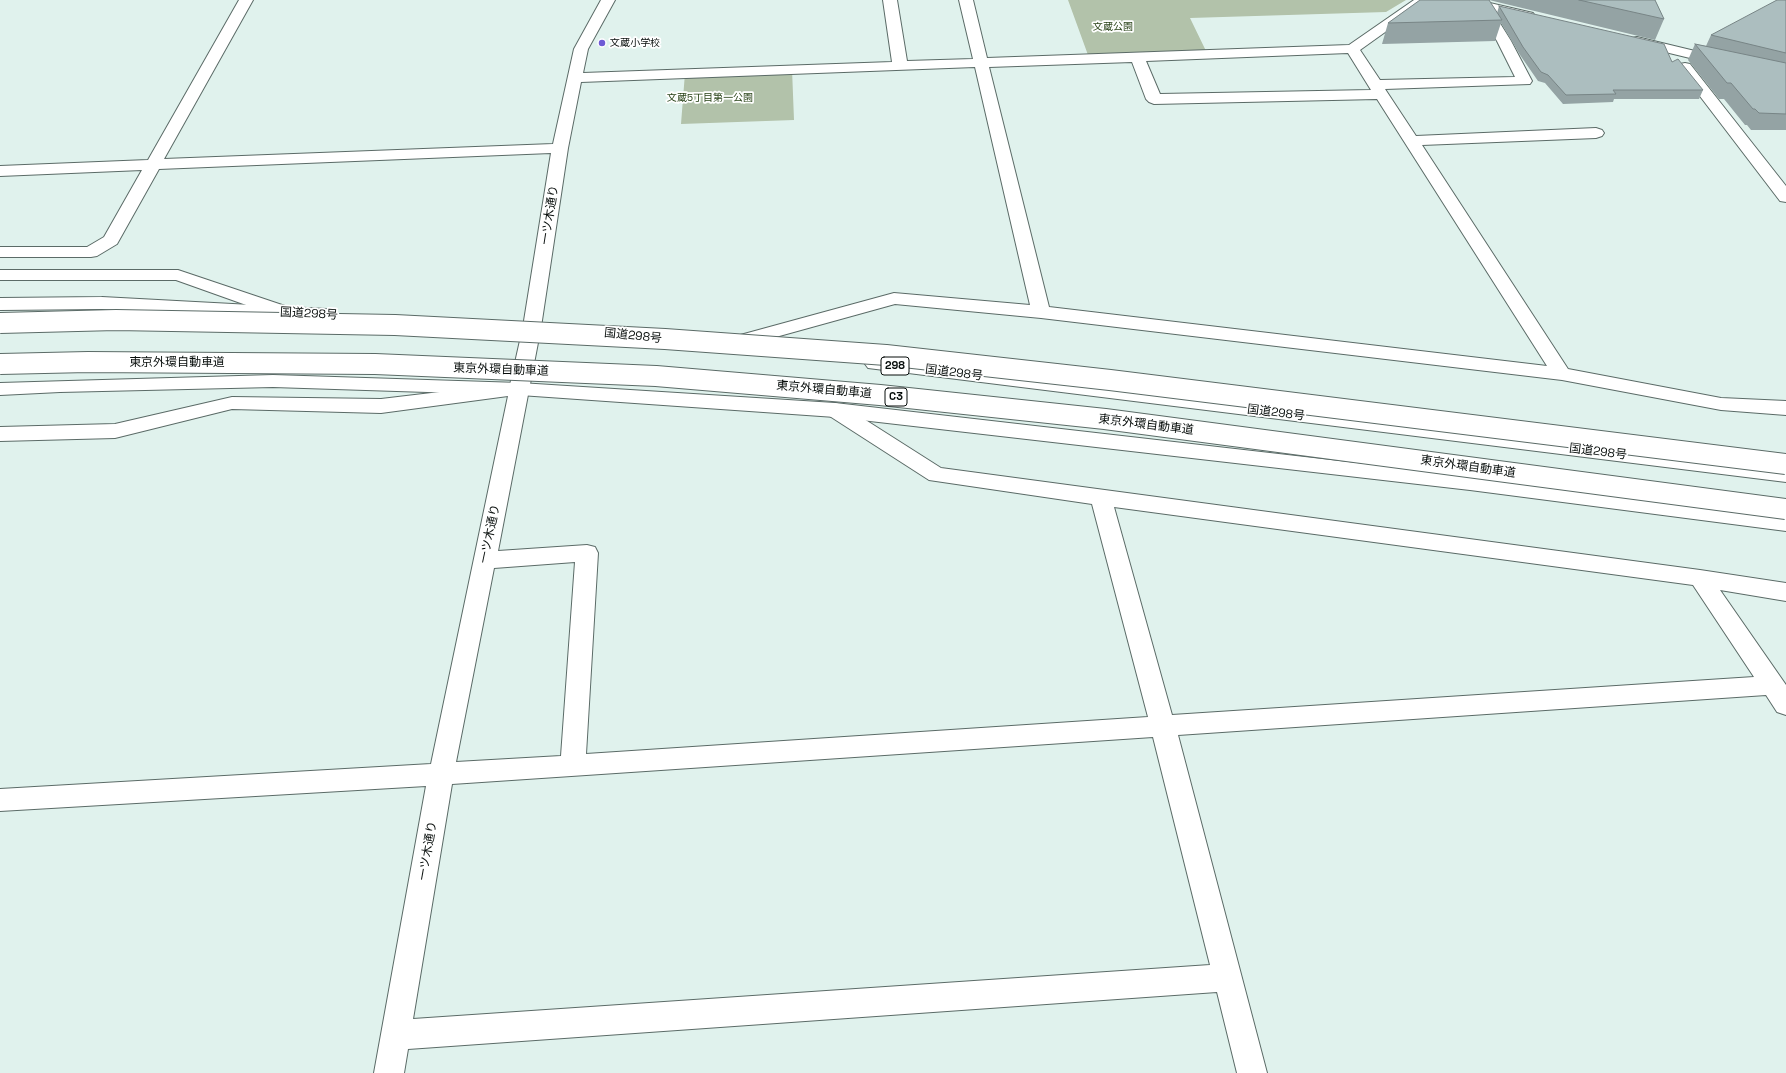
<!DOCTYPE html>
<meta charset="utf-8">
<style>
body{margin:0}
canvas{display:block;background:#e0f2ed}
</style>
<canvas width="1786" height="1073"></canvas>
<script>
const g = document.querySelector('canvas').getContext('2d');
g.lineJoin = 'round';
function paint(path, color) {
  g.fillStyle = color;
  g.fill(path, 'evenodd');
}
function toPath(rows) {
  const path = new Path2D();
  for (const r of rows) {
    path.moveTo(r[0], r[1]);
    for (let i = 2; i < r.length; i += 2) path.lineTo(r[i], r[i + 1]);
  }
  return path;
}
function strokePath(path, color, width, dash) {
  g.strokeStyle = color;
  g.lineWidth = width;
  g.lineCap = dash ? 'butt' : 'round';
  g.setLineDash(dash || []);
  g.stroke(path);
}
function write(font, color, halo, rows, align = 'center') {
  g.font = font + ' "Space Grotesk","Noto Sans JP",sans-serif';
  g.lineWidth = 3.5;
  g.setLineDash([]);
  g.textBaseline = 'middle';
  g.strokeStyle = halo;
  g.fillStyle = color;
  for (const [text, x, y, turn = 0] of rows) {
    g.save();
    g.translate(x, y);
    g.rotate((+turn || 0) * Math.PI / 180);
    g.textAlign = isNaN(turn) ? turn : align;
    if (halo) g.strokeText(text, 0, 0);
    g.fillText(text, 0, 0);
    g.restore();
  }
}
const green = toPath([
 [1068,0,1406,0,1386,12,1190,18,1206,51,1088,55],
 [792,69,794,120,681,124,685,73]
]);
const minor = toPath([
 [239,0,253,0,164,159,553,144,574,49,601,0,615,0,588,49,583,73,892,62,883,0,897,0,907,61,973,59,959,0,973,0,987,58,1349,45,1414,0,1430,0,1360,50,1380,80,1515,77,1497,41,1477,8,1454,3,1452,0,1477,0,1533,13,1535,16,1533,19,1528,20,1493,12,1511,41,1532,81,1530,84,1385,89,1416,136,1596,128,1602,130,1604,133,1602,136,1596,138,1422,145,1568,369,1721,398,1786,401,1786,415,1721,410,1562,380,1041,318,895,304,736,348,729,350,722,348,720,344,722,340,894,293,1030,305,975,67,581,82,568,148,541,327,498,551,587,545,595,547,598,553,586,754,1148,717,1092,504,929,480,828,415,825,410,828,405,835,403,842,405,941,468,1700,570,1786,583,1786,601,1720,590,1786,685,1786,715,1777,712,1766,695,1178,735,1267,1073,1237,1073,1217,992,408,1049,404,1073,374,1073,426,786,0,811,0,789,431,764,508,396,381,413,232,409,115,438,0,441,0,427,115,424,232,397,381,399,507,384,510,385,523,327,551,153,159,169,117,244,97,256,91,257,0,257,0,247,87,247,104,237,142,170,0,176,0,166,148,160,239,0],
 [1348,53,1371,90,1160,94,1146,61,1348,53],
 [1132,62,1146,99,1149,102,1154,104,1377,99,1547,366,1049,307,989,67,1132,62],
 [1114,507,1693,585,1754,677,1172,715,1114,507],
 [575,562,561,756,456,762,494,568,575,562],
 [1153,737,1210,965,413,1019,452,784,1153,737],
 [1637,37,1724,58,1726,61,1724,64,1719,65,1632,44,1630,41,1632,38,1637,37],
 [1685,63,1690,64,1786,186,1786,202,1780,201,1680,70,1678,67,1680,64,1685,63],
 [0,270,178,270,291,308,293,312,291,316,284,318,277,316,176,280,0,280,0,270]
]);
const highway = toPath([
 [102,297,326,309,333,311,335,315,333,319,326,321,102,309,0,310,0,298,102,297],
 [875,358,1786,468,1786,482,868,368,865,364,868,360,875,358],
 [273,375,520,383,835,403,1470,476,1786,515,1786,531,1470,490,835,417,520,395,273,387,60,392,0,395,0,383,273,375]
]);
const highwayBridge = toPath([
 [0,323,116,320,395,325,665,339,886,355,1110,380,1786,464],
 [0,364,88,362,375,364,656,376,880,395,1105,419,1786,509]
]);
const wall = toPath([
 [1420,0,1655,0,1664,19,1655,40,1489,0,1497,13,1499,6,1672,62,1703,90,1699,99,1614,99,1613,102,1563,104,1545,83,1538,81,1520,55,1501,23,1495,41,1382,44,1388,23],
 [1786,0,1786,130,1751,130,1747,125,1745,125,1724,99,1719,99,1688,60,1695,44,1706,46,1711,35]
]);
const building = toPath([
 [1420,0,1489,0,1502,20,1388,23,1420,0],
 [1579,0,1655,0,1664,19,1579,0],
 [1777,0,1786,0,1786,53,1711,35,1777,0],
 [1499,6,1664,44,1672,62,1678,59,1703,90,1613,90,1616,94,1566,95,1548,75,1541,72,1523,47,1499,6],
 [1695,44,1786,63,1786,114,1759,113,1755,109,1753,109,1731,83,1727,83,1695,44]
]);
const markers = [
 [602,43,4,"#6e5bd5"]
];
const farParknames = [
 ["文蔵公園",1113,27],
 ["文蔵5丁目第一公園",710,98]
];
const farPoinames = [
 ["文蔵小学校",610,43]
];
const shields = [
 [895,366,28],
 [896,397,22]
];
const shieldNames = [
 ["298",895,366],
 ["C3",896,397]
];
const streetNames = [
 ["一ツ木通り",550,215,-81],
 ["国道298号",309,314,3],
 ["国道298号",633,336,6],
 ["東京外環自動車道",177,363],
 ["東京外環自動車道",501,370,2],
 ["国道298号",954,373,7],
 ["東京外環自動車道",824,390,5],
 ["国道298号",1276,413,7],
 ["東京外環自動車道",1146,425,7],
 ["国道298号",1598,452,7],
 ["東京外環自動車道",1468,467,8],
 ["一ツ木通り",490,534,-78],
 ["一ツ木通り",428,851,-80]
];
paint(green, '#b2c2aa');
strokePath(minor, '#5b6b67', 2);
strokePath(highway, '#5b6b67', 2);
paint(minor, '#fff');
paint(highway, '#fff');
strokePath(highwayBridge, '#5b6b67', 22, []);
strokePath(highwayBridge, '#fff', 20);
paint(wall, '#94a3a4');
paint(building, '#acbebf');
strokePath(building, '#788586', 1);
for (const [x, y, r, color] of markers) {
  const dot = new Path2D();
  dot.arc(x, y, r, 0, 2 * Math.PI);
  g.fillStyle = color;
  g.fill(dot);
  strokePath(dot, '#fff', 1.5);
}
write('10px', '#274116', '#fff', farParknames);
write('10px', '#070d0b', '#fff', farPoinames, 'left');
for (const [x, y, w] of shields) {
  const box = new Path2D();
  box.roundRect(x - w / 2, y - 9, w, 18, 3);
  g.fillStyle = '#fff';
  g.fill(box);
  strokePath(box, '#070d0b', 1);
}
write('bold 11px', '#070d0b', null, shieldNames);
write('12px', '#070d0b', '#fff', streetNames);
</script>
